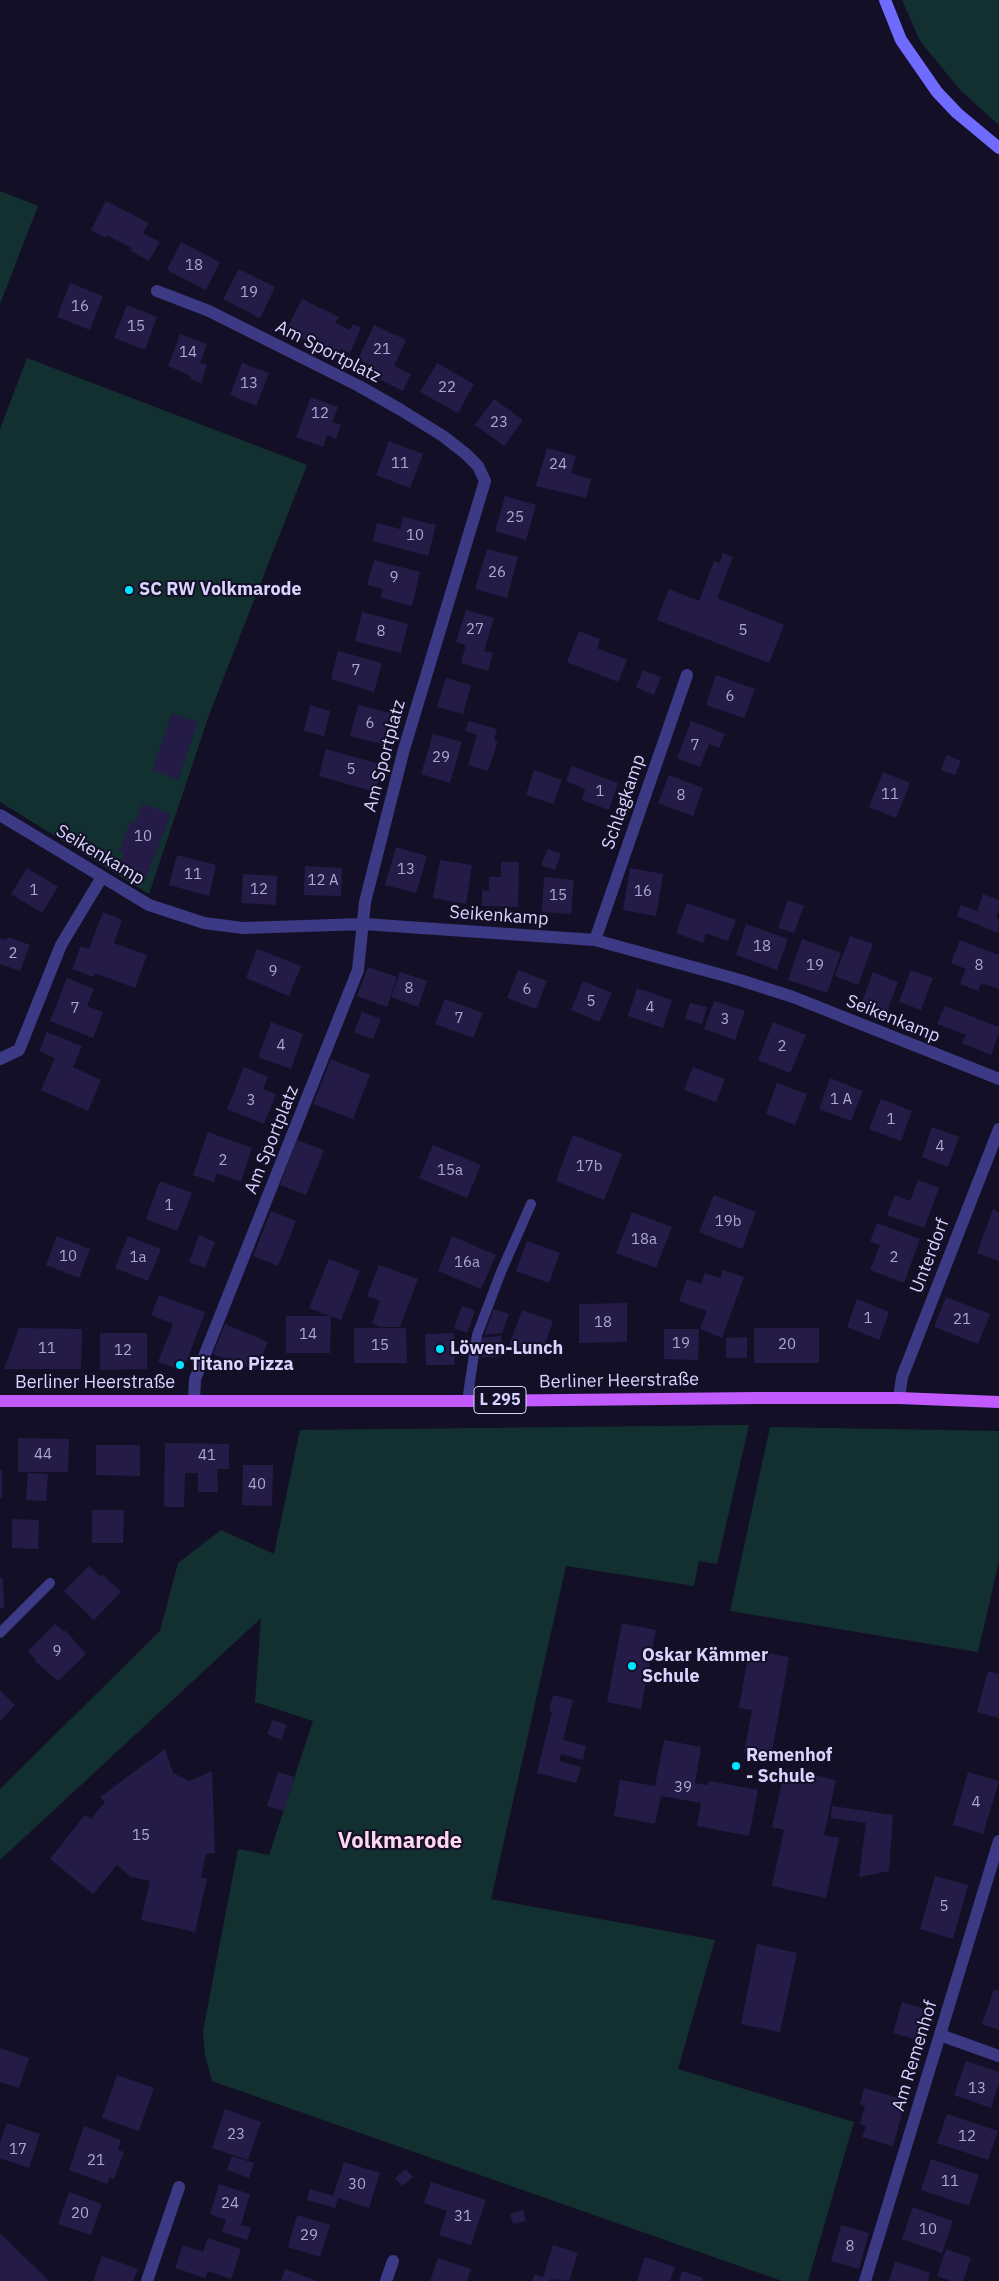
<!DOCTYPE html>
<meta charset="utf-8">
<style>
body{margin:0}
canvas{display:block;background:#130f26}
</style>
<canvas width="999" height="2281"></canvas>
<script>
const g = document.querySelector('canvas').getContext('2d');
g.lineJoin = 'round';
function paint(path, color) {
  g.fillStyle = color;
  g.fill(path, 'evenodd');
}
function toPath(rows) {
  const path = new Path2D();
  for (const r of rows) {
    path.moveTo(r[0], r[1]);
    for (let i = 2; i < r.length; i += 2) path.lineTo(r[i], r[i + 1]);
  }
  return path;
}
function strokePath(path, color, width, dash) {
  g.strokeStyle = color;
  g.lineWidth = width;
  g.lineCap = dash ? 'butt' : 'round';
  g.setLineDash(dash || []);
  g.stroke(path);
}
function write(font, color, halo, rows, align = 'center') {
  g.font = font + ' "IBM Plex Sans",sans-serif';
  g.lineWidth = 4;
  g.setLineDash([]);
  g.textBaseline = 'middle';
  g.strokeStyle = halo;
  g.fillStyle = color;
  for (const [text, x, y, turn = 0] of rows) {
    g.save();
    g.translate(x, y);
    g.rotate((+turn || 0) * Math.PI / 180);
    g.textAlign = isNaN(turn) ? turn : align;
    if (halo) g.strokeText(text, 0, 0);
    g.fillText(text, 0, 0);
    g.restore();
  }
}
const green = toPath([
 [902,0,999,0,999,125,961,91,920,41],
 [0,191,38,206,0,304],
 [27,358,307,465,209,715,149,894,0,802,0,429],
 [749,1425,717,1564,699,1561,694,1586,566,1566,491,1899,715,1940,678,2069,854,2122,808,2281,782,2281,212,2081,205,2055,203,2031,238,1849,269,1855,313,1721,255,1702,261,1618,0,1860,0,1789,160,1631,178,1563,221,1530,274,1554,300,1430],
 [770,1427,999,1431,999,1561,978,1652,730,1611]
]);
const building = toPath([
 [106,201,149,223,143,233,160,242,149,261,131,251,132,248,107,235,105,238,91,230],
 [181,242,220,262,206,290,167,270],
 [239,269,275,287,260,318,223,299],
 [70,283,103,296,90,330,57,317],
 [302,299,339,317,335,323,350,330,353,324,361,328,350,353,341,349,338,354,324,347,322,349,286,331],
 [127,305,157,317,145,350,114,338],
 [374,325,406,340,394,366,411,374,403,391,369,374,373,367,358,359],
 [180,334,207,344,200,363,207,365,201,383,190,379,191,376,168,366],
 [242,363,269,373,256,406,230,395],
 [437,363,474,384,458,413,420,392],
 [311,397,338,407,332,422,341,425,336,439,327,435,323,447,296,437],
 [494,399,523,420,504,446,475,425],
 [389,441,423,454,410,488,376,475],
 [547,448,576,456,571,473,591,479,586,498,536,486],
 [505,496,536,505,526,540,495,531],
 [403,517,436,525,428,556,373,541,377,523,400,529],
 [487,549,518,557,507,598,475,589],
 [723,553,733,557,717,598,784,625,769,663,657,620,669,589,699,601,714,561,720,563],
 [374,560,420,572,412,606,381,598,383,589,367,585],
 [466,610,494,618,484,651,493,653,488,671,461,663,466,645,456,642],
 [362,612,408,624,401,653,355,641],
 [579,631,600,639,597,648,627,660,618,682,567,662],
 [338,651,382,663,374,692,331,679],
 [643,670,661,677,654,695,636,687],
 [716,675,755,689,744,718,706,705],
 [446,678,471,685,463,714,437,707],
 [310,705,330,711,324,736,304,731],
 [358,705,390,713,382,744,350,736],
 [172,713,198,722,178,780,152,770],
 [469,721,497,729,494,740,498,741,488,771,468,765,477,735,465,731],
 [691,721,725,734,719,748,709,744,700,767,677,758],
 [433,734,462,742,450,783,421,774],
 [326,749,383,765,375,792,319,776],
 [947,755,961,761,955,775,941,770],
 [572,766,618,783,609,810,582,800,585,789,566,781],
 [534,770,562,780,553,804,526,795],
 [883,772,910,783,896,818,869,807],
 [669,775,703,788,693,816,658,803],
 [143,804,171,814,146,878,118,867,124,853,119,851,131,821,135,823],
 [396,847,427,856,416,893,385,885],
 [548,849,561,854,555,870,541,865],
 [177,855,216,865,209,896,169,885],
 [440,860,472,865,466,904,433,898],
 [501,862,519,862,518,907,482,906,482,890,489,891,489,877,501,877],
 [305,866,342,868,341,896,304,895],
 [27,868,58,887,42,913,11,894],
 [630,868,663,874,656,916,623,910],
 [243,874,277,876,276,905,241,903],
 [544,877,574,880,571,914,542,912],
 [983,894,999,900,999,909,996,918,999,919,998,933,957,916,961,905,977,911],
 [788,900,804,906,794,933,778,928],
 [687,903,736,920,728,941,706,933,703,943,676,933],
 [103,912,122,920,114,943,147,955,135,988,95,973,94,977,72,969,81,946,89,949],
 [746,924,788,939,777,970,736,955],
 [850,936,873,944,858,985,835,976],
 [8,937,30,945,20,971,0,964,0,938,6,940],
 [802,939,841,953,827,993,788,980],
 [960,940,999,955,999,989,981,983,978,991,960,984,966,969,951,963],
 [257,949,301,966,289,996,246,978],
 [368,967,397,977,387,1007,357,996],
 [518,970,547,981,536,1009,507,998],
 [911,970,933,978,921,1010,899,1002],
 [400,972,427,981,418,1007,391,997],
 [873,972,898,982,886,1014,861,1005],
 [67,978,94,989,87,1006,103,1012,93,1038,50,1021],
 [583,981,612,993,599,1022,571,1010],
 [637,988,672,1000,663,1028,628,1016],
 [445,999,483,1013,473,1038,435,1024],
 [714,1001,745,1011,735,1040,704,1029],
 [690,1003,707,1007,702,1024,685,1019],
 [945,1006,999,1027,999,1033,991,1055,962,1043,966,1035,937,1024],
 [362,1012,381,1019,373,1039,354,1032],
 [271,1022,303,1034,291,1069,258,1057],
 [773,1022,806,1035,790,1073,758,1060],
 [47,1032,82,1046,73,1067,101,1080,88,1111,41,1090,55,1058,39,1051],
 [331,1059,370,1075,353,1119,313,1104],
 [244,1067,268,1077,263,1089,276,1094,264,1124,227,1109],
 [693,1067,725,1079,716,1102,684,1090],
 [830,1078,863,1091,851,1121,819,1109],
 [777,1083,807,1094,795,1125,766,1114],
 [881,1099,912,1111,901,1141,869,1129],
 [932,1127,959,1137,948,1167,922,1157],
 [208,1132,252,1148,241,1182,217,1173,214,1182,193,1175],
 [573,1135,622,1154,604,1200,556,1181],
 [297,1140,324,1150,306,1195,280,1185],
 [433,1145,481,1165,467,1198,419,1178],
 [918,1180,939,1188,924,1228,887,1215,895,1195,910,1201],
 [160,1181,192,1193,177,1231,146,1219],
 [714,1195,756,1212,742,1249,699,1232],
 [993,1209,999,1212,999,1261,977,1253],
 [271,1211,296,1221,278,1266,253,1256],
 [632,1212,672,1227,656,1268,616,1253],
 [877,1223,920,1239,904,1283,870,1270,880,1245,870,1242],
 [199,1235,215,1242,205,1268,189,1262],
 [57,1236,90,1249,79,1278,46,1265],
 [128,1236,161,1249,148,1281,115,1268],
 [452,1236,496,1255,481,1289,438,1271],
 [527,1241,560,1253,549,1283,516,1271],
 [329,1259,360,1271,341,1320,309,1308],
 [379,1265,418,1279,400,1327,380,1327,372,1323,380,1301,367,1296],
 [723,1270,744,1277,722,1338,700,1329,707,1311,679,1301,687,1279,701,1284,705,1273,720,1278],
 [159,1295,205,1312,183,1371,158,1362,173,1324,151,1315],
 [946,1297,990,1314,978,1344,934,1327],
 [857,1299,889,1312,879,1340,847,1327],
 [627,1303,627,1342,579,1343,579,1304],
 [462,1306,475,1311,467,1333,454,1328],
 [494,1309,509,1314,502,1333,484,1335],
 [522,1310,553,1321,541,1356,509,1345],
 [286,1316,331,1316,330,1353,286,1353],
 [225,1324,268,1342,256,1370,213,1354],
 [19,1328,82,1329,81,1369,4,1369],
 [354,1328,406,1328,407,1363,354,1363],
 [754,1328,819,1328,819,1363,754,1363],
 [664,1329,699,1329,698,1360,664,1359],
 [100,1333,147,1333,147,1369,100,1370],
 [454,1333,455,1365,426,1365,425,1334],
 [501,1336,503,1356,481,1358,480,1338],
 [747,1337,747,1358,726,1358,726,1338],
 [18,1438,69,1439,68,1472,18,1472],
 [165,1443,229,1444,229,1469,217,1469,218,1492,198,1492,198,1473,185,1473,184,1507,164,1507],
 [96,1445,140,1445,140,1476,96,1475],
 [243,1465,273,1465,272,1506,242,1505],
 [0,1470,2,1470,2,1498,0,1498],
 [28,1473,48,1474,46,1501,26,1500],
 [92,1510,124,1510,123,1543,92,1543],
 [12,1519,39,1520,38,1549,12,1548],
 [89,1566,100,1576,102,1574,121,1592,94,1620,64,1591],
 [0,1578,3,1578,4,1608,0,1608],
 [622,1623,656,1630,641,1709,607,1702],
 [55,1624,64,1632,65,1630,86,1654,58,1681,35,1661,36,1660,28,1651],
 [749,1650,789,1657,771,1757,744,1752,752,1710,739,1708],
 [988,1671,999,1674,999,1718,977,1712],
 [0,1690,15,1705,0,1721],
 [553,1695,573,1700,563,1740,586,1746,583,1760,561,1754,559,1761,581,1767,576,1783,537,1773,552,1712,549,1711],
 [273,1720,287,1725,281,1740,267,1734],
 [664,1740,701,1747,695,1783,708,1785,709,1781,758,1790,749,1836,697,1826,701,1803,661,1796,655,1824,614,1816,620,1780,655,1786],
 [165,1749,173,1773,189,1781,212,1771,215,1853,206,1854,201,1877,207,1879,195,1932,141,1920,150,1881,131,1877,117,1865,93,1894,50,1859,85,1815,91,1819,105,1802,100,1797],
 [785,1769,836,1780,824,1835,839,1838,826,1898,772,1886,784,1830,772,1827],
 [278,1772,294,1777,284,1811,267,1806],
 [968,1772,999,1781,983,1834,953,1825],
 [832,1806,893,1815,889,1871,859,1877,866,1823,831,1818],
 [935,1876,968,1885,953,1939,920,1929],
 [757,1944,797,1953,780,2032,741,2024],
 [994,1989,999,1991,999,2030,982,2024],
 [902,2002,931,2011,922,2041,893,2033],
 [0,2048,29,2058,19,2088,0,2082],
 [966,2061,999,2072,999,2083,991,2108,954,2095],
 [117,2075,154,2088,139,2131,102,2118],
 [864,2088,906,2100,893,2146,862,2137,866,2126,860,2124,865,2106,860,2104],
 [225,2109,261,2122,248,2160,212,2148],
 [947,2114,998,2131,988,2160,937,2143],
 [7,2123,40,2134,29,2168,0,2158,0,2142],
 [84,2126,121,2140,118,2150,124,2152,114,2179,110,2177,107,2184,69,2170],
 [232,2156,254,2163,249,2178,227,2170],
 [931,2159,979,2175,969,2206,921,2190],
 [344,2162,380,2173,369,2208,338,2198,335,2208,307,2200,310,2189,333,2196],
 [406,2169,413,2177,402,2186,395,2178],
 [431,2182,486,2200,471,2245,439,2235,447,2211,424,2203],
 [219,2184,250,2194,241,2225,251,2228,247,2240,222,2232,226,2220,210,2214],
 [69,2192,102,2204,91,2235,58,2224],
 [913,2207,953,2221,942,2253,902,2239],
 [523,2210,526,2221,513,2224,510,2214],
 [297,2215,330,2225,320,2257,288,2247],
 [841,2225,869,2233,859,2269,831,2261],
 [0,2233,49,2281,0,2281],
 [208,2238,241,2249,231,2279,208,2271,205,2278,175,2268,183,2245,203,2252],
 [553,2245,578,2253,569,2281,550,2279,550,2281,532,2281,535,2274,543,2277],
 [946,2249,971,2258,963,2281,951,2281,937,2276],
 [102,2256,138,2269,133,2281,93,2281],
 [645,2257,675,2267,670,2281,637,2281],
 [438,2258,471,2269,467,2281,430,2281],
 [895,2261,930,2273,928,2281,889,2281],
 [285,2269,317,2281,281,2281],
 [682,2271,703,2278,702,2281,679,2281]
]);
const service = toPath([
 [467,1401,477,1335,501,1272,531,1204],
 [0,1633,50,1583]
]);
const minor = toPath([
 [157,291,209,311,359,386,401,410,443,436,466,454,478,466,485,481,404,749,365,902,358,970,195,1379,194,1400],
 [0,815,149,905,204,923,243,928,364,924,595,940,740,980,793,997,999,1079],
 [595,940,687,675],
 [0,1059,19,1050,61,945,102,877],
 [899,1398,902,1377,999,1129],
 [940,2035,999,2056],
 [147,2281,179,2187],
 [386,2281,393,2261],
 [865,2281,999,1841]
]);
const secondary = toPath([
 [885,0,901,40,937,92,957,113,999,148]
]);
const primary = toPath([
 [0,1401,467,1401,758,1398,899,1398,999,1402]
]);
const markers = [
 [129,590,5,"#00e5ff"],
 [440,1349,5,"#00e5ff"],
 [180,1365,5,"#00e5ff"],
 [632,1666,5,"#00e5ff"],
 [736,1766,5,"#00e5ff"]
];
const numberNames = [
 ["18",194,266],
 ["19",249,293],
 ["16",80,307],
 ["15",136,327],
 ["21",382,350],
 ["14",188,353],
 ["13",249,384],
 ["22",447,388],
 ["12",320,414],
 ["23",499,423],
 ["11",400,464],
 ["24",558,465],
 ["25",515,518],
 ["10",415,536],
 ["26",497,573],
 ["9",394,578],
 ["27",475,630],
 ["5",743,631],
 ["8",381,632],
 ["7",356,671],
 ["6",730,697],
 ["6",370,724],
 ["7",695,746],
 ["29",441,758],
 ["5",351,770],
 ["1",600,792],
 ["11",890,795],
 ["8",681,796],
 ["10",143,837],
 ["13",406,870],
 ["11",193,875],
 ["12 A",323,881],
 ["12",259,890],
 ["1",34,891],
 ["16",643,892],
 ["15",558,896],
 ["18",762,947],
 ["2",13,954],
 ["19",815,966],
 ["8",979,966],
 ["9",273,972],
 ["8",409,989],
 ["6",527,990],
 ["5",591,1002],
 ["4",650,1008],
 ["7",75,1009],
 ["7",459,1019],
 ["3",725,1020],
 ["4",281,1046],
 ["2",782,1047],
 ["1 A",841,1100],
 ["3",251,1101],
 ["1",891,1120],
 ["4",940,1147],
 ["2",223,1161],
 ["17b",589,1167],
 ["15a",450,1171],
 ["1",169,1206],
 ["19b",728,1222],
 ["18a",644,1240],
 ["10",68,1257],
 ["1a",138,1258],
 ["2",894,1258],
 ["16a",467,1263],
 ["1",868,1319],
 ["21",962,1320],
 ["18",603,1323],
 ["14",308,1335],
 ["19",681,1344],
 ["20",787,1345],
 ["15",380,1346],
 ["11",47,1349],
 ["12",123,1351],
 ["44",43,1455],
 ["41",207,1456],
 ["40",257,1485],
 ["9",57,1652],
 ["39",683,1788],
 ["4",976,1803],
 ["15",141,1836],
 ["5",944,1907],
 ["13",977,2089],
 ["23",236,2135],
 ["12",967,2137],
 ["17",18,2150],
 ["21",96,2161],
 ["11",950,2182],
 ["30",357,2185],
 ["24",230,2204],
 ["20",80,2214],
 ["31",463,2217],
 ["10",928,2230],
 ["29",309,2236],
 ["8",850,2247]
];
const shields = [
 [500,1400,52]
];
const shieldNames = [
 ["L 295",500,1400]
];
const streetNames = [
 ["Am Sportplatz",328,352,27],
 ["Am Sportplatz",385,756,-75],
 ["Schlagkamp",624,802,-71],
 ["Seikenkamp",100,855,31],
 ["Seikenkamp",499,916,4],
 ["Seikenkamp",893,1019,22],
 ["Am Sportplatz",272,1140,-68],
 ["Unterdorf",930,1256,-69],
 ["Berliner Heerstraße",619,1381,-1],
 ["Berliner Heerstraße",95,1383],
 ["Am Remenhof",915,2056,-73]
];
const poiNames = [
 ["SC RW Volkmarode",139,590],
 ["Löwen-Lunch",450,1349],
 ["Titano Pizza",190,1365],
 ["Oskar Kämmer",642,1656],
 ["Schule",642,1677],
 ["Remenhof",746,1756],
 ["- Schule",746,1777]
];
const districtNames = [
 ["Volkmarode",400,1842]
];
paint(green, '#12302f');
paint(building, '#241b47');
strokePath(service, '#3d3a85', 10);
strokePath(minor, '#3d3a85', 12);
strokePath(secondary, '#6f6bff', 12);
strokePath(primary, '#c25bff', 12);
for (const [x, y, r, color] of markers) {
  const dot = new Path2D();
  dot.arc(x, y, r, 0, 2 * Math.PI);
  g.fillStyle = color;
  g.fill(dot);
  strokePath(dot, '#130f26', 2);
}
write('15px', '#aca6d1', null, numberNames);
for (const [x, y, w] of shields) {
  const box = new Path2D();
  box.roundRect(x - w / 2, y - 13.5, w, 27, 4);
  g.fillStyle = '#130f26';
  g.fill(box);
  strokePath(box, '#d9d4ff', 1);
}
write('bold 16px', '#d9d4ff', null, shieldNames);
write('18px', '#d9d4ff', '#130f26', streetNames);
write('bold 18px', '#d9d4ff', '#130f26', poiNames, 'left');
write('bold 22px', '#ffd6f0', '#130f26', districtNames);
</script>
